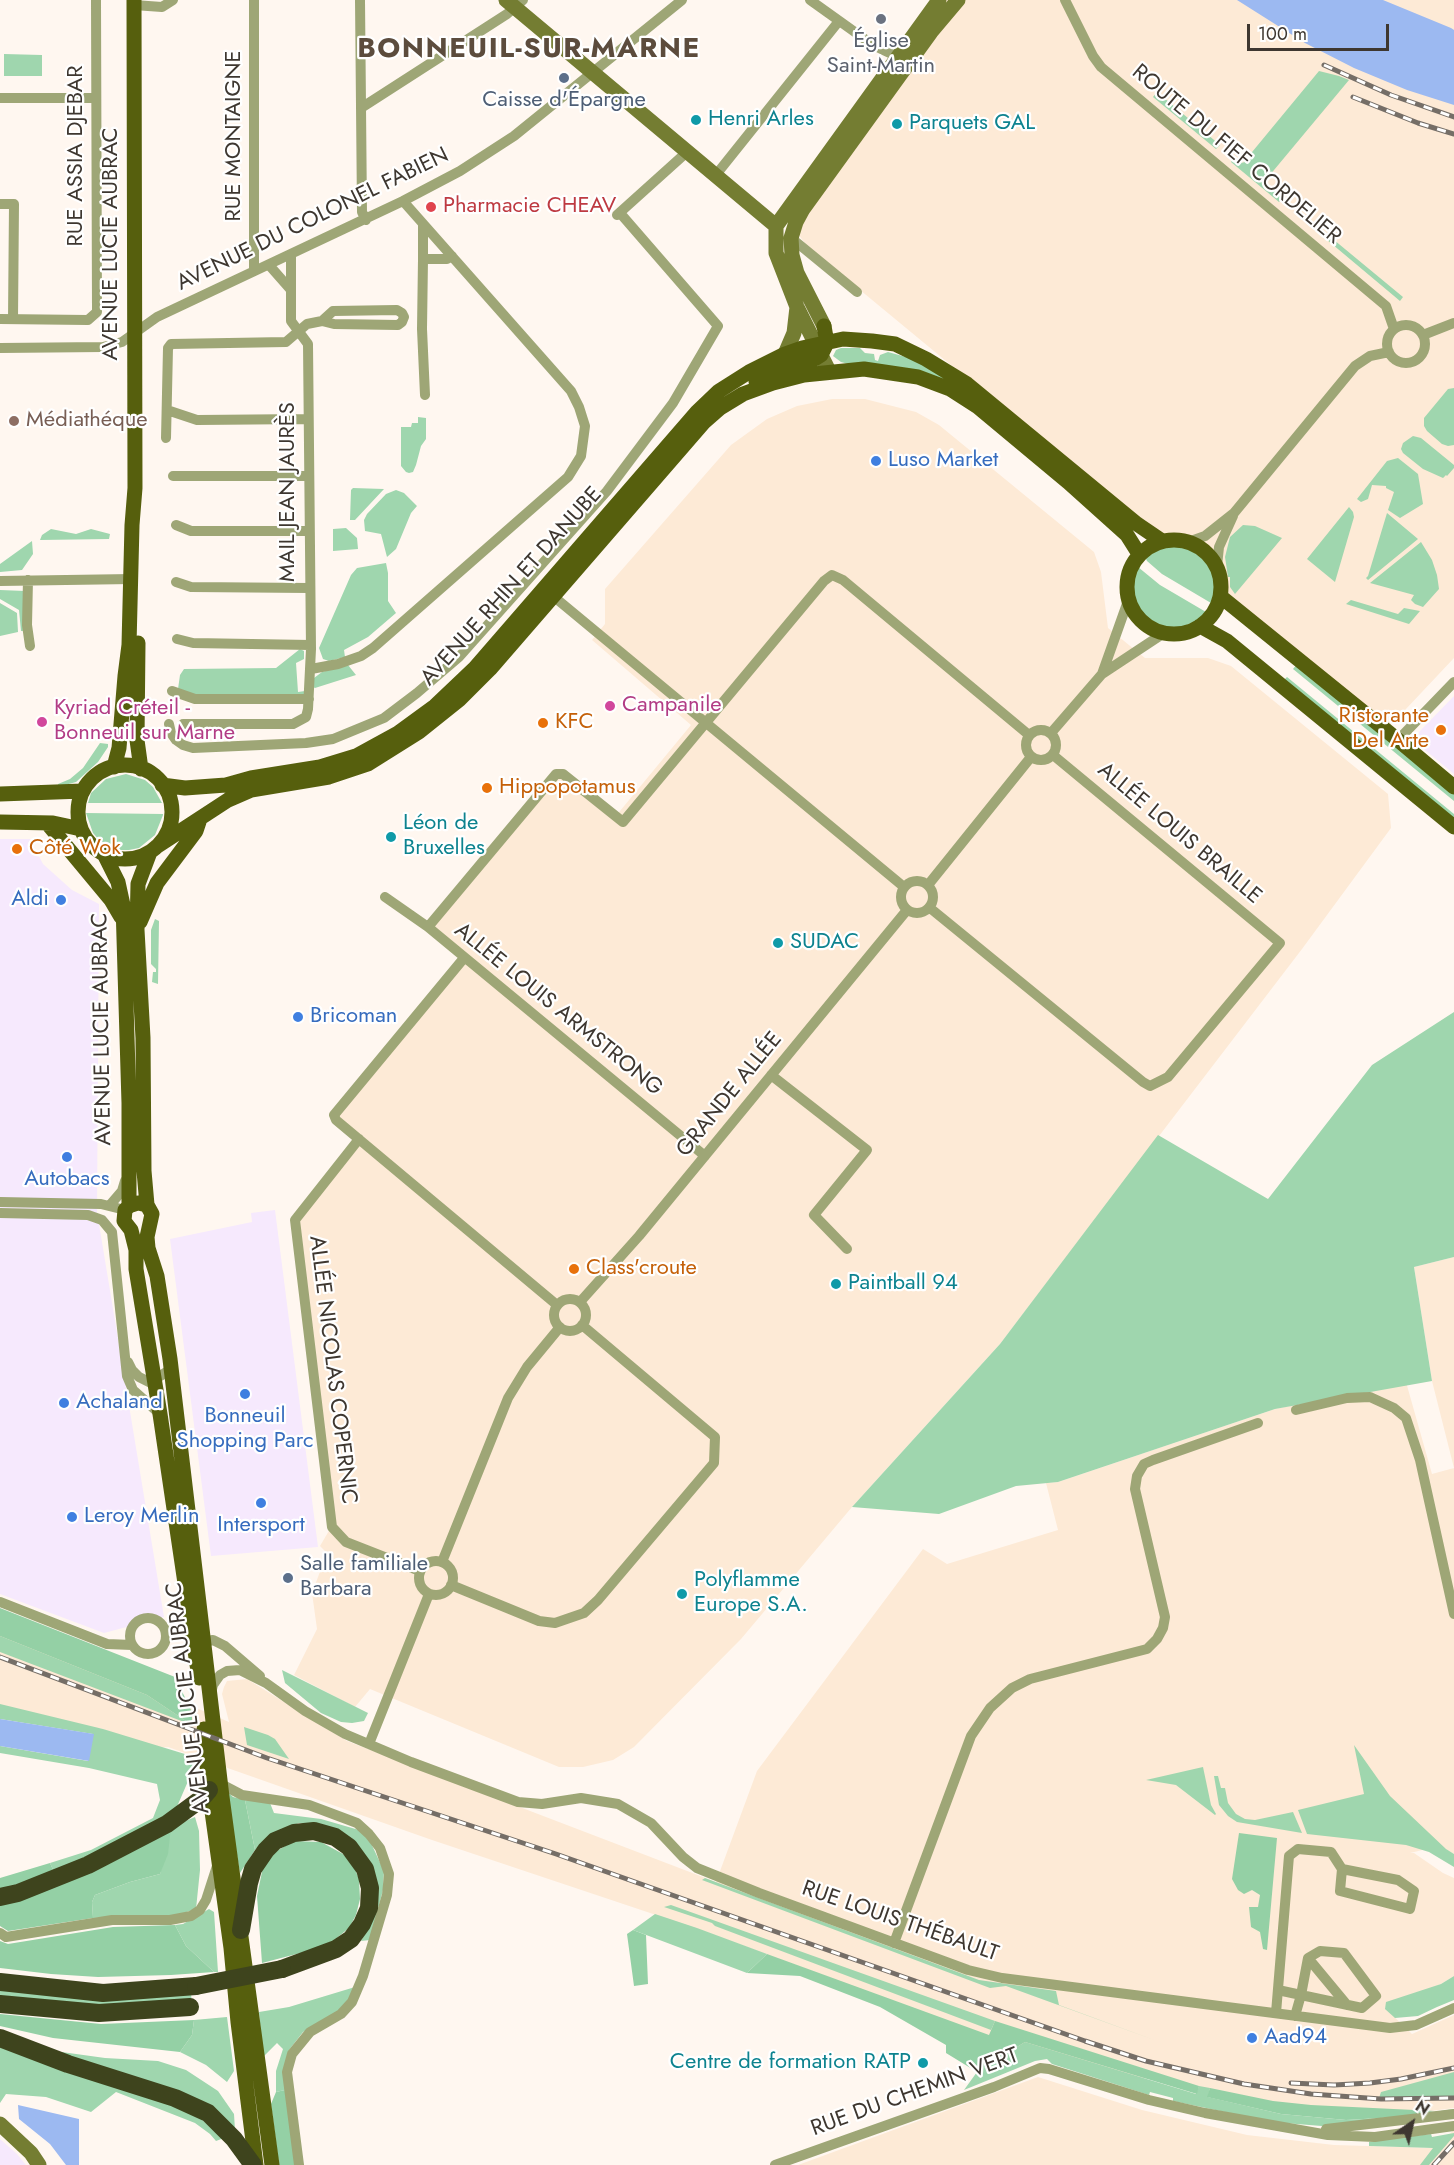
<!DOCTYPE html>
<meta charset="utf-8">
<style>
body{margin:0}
#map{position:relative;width:1454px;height:2165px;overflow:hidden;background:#fff7f0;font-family:Jost,sans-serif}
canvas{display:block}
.north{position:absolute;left:1382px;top:2093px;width:60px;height:60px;-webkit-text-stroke:4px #fff;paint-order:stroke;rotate:34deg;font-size:16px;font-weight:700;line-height:24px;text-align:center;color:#3e3730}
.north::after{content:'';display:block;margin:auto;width:21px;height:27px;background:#3e3730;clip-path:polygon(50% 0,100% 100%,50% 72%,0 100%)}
.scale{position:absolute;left:1247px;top:24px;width:142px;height:27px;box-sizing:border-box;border:3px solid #3e3730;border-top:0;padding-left:8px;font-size:18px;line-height:21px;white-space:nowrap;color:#3e3730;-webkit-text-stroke:4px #fff;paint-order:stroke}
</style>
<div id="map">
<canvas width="1454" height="2165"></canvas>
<div class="north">N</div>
<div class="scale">100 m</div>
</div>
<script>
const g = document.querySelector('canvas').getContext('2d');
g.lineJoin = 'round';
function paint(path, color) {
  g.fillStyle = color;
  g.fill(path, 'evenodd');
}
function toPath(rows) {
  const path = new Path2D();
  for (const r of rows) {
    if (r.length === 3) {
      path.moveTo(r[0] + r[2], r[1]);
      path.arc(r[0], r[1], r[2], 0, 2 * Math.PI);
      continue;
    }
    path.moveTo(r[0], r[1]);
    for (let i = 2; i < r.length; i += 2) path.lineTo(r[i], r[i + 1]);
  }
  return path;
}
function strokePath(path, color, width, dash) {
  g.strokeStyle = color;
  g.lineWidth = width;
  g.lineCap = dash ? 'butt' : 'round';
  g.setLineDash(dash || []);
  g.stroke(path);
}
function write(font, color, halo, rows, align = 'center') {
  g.font = font + ' Jost,sans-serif';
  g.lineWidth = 4.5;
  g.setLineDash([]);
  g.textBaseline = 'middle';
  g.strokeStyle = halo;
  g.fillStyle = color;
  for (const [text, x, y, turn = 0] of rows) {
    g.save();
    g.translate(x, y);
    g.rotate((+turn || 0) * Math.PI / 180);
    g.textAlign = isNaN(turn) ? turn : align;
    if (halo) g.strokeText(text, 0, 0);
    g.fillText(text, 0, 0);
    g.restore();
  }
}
const commercial = toPath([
 [1454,696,1454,774,1420,746,1419,732],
 [0,839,30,839,43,864,72,890,99,904,97,1212,164,1617,104,1633,0,1594],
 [275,1210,318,1547,211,1556,170,1239,252,1222,251,1213],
 [0,2139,17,2154,26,2165,0,2165]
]);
const built = toPath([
 [938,0,1454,0,1454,658,1389,727,808,247,787,220],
 [832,399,865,399,916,412,939,425,1094,552,1101,572,1108,628,1145,658,1208,658,1231,666,1388,794,1391,828,1302,949,1000,1344,852,1507,741,1639,634,1747,613,1760,583,1767,559,1767,370,1689,355,1707,294,1675,317,1629,312,1593,327,1553,320,1546,330,1529,293,1221,357,1140,333,1119,464,961,426,927,557,772,615,817,691,725,592,640,605,624,605,589,731,445,767,419,797,406],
 [1454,1257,1454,1854,1439,1846,1410,1853,1414,1853,1443,1873,1454,1878,1454,1976,1441,1984,1385,2008,1412,2034,1454,2015,1454,2108,1383,2117,1340,2117,1053,2060,698,1929,432,1840,168,1747,143,1749,103,1729,0,1713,0,1624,229,1722,222,1694,224,1687,227,1681,247,1679,347,1741,716,1882,757,1771,923,1549,947,1564,1058,1530,1046,1483,1058,1482,1275,1409,1406,1382,1432,1474,1454,1468,1432,1381,1414,1267],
 [1038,2077,1142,2110,1247,2135,1334,2145,1433,2148,1454,2130,1454,2165,798,2165]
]);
const green = toPath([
 [4,54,42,55,42,76,4,76],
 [1319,71,1339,76,1349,80,1264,182,1284,198,1279,202,1231,162,1234,157,1243,163],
 [1157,92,1220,145,1216,149,1153,97],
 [1328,235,1403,297,1400,301,1326,239],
 [841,348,860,348,865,353,874,354,875,360,878,361,880,355,888,352,917,360,972,397,841,362,833,356,836,350],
 [1454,388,1454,445,1448,446,1442,444,1427,431,1424,426,1424,418,1448,389],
 [418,417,426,418,426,439,421,446,416,465,413,472,409,473,406,472,401,466,401,427,411,427,412,423,418,423],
 [1413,436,1421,438,1454,465,1454,468,1447,476,1446,475,1443,478,1423,469,1403,453,1401,449,1403,443],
 [1398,458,1418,474,1423,504,1400,518,1388,510,1394,492,1386,488,1386,486,1372,485,1368,499,1361,502,1357,499,1387,461],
 [353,488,384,489,355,520,350,520,351,490],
 [396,490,404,493,417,506,411,513,396,549,387,557,381,534,365,531,364,520,367,514,386,494],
 [1349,507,1353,512,1354,517,1335,582,1307,559],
 [1387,513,1418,539,1368,580,1366,578,1368,576],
 [1243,525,1255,526,1282,538,1235,594,1230,587,1230,577,1228,577,1225,557,1230,537],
 [346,528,357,538,358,549,333,551,333,529],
 [51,529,76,534,91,529,110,534,109,539,40,540,42,535],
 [32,541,33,554,22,570,0,572,0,564],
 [1421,542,1432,560,1437,575,1439,589,1423,607,1415,604,1411,600,1414,595,1370,583],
 [1170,545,1179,546,1193,550,1209,565,1214,578,1215,589,1211,603,1162,574,1147,561,1145,557,1149,554,1159,548],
 [386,563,388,573,388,601,396,613,368,637,344,650,345,657,329,661,323,659,319,648,351,575,357,568],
 [1138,567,1160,585,1206,612,1198,620,1182,627,1166,627,1152,622,1140,611,1134,599,1133,582],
 [0,590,25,591,25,631,21,631,19,610,0,599],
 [1351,600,1398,614,1404,608,1420,611,1409,624,1346,604],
 [0,603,17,613,18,632,0,636],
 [300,649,304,651,304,659,296,663,298,692,305,691,304,694,195,698,178,689,180,675,184,669,276,668],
 [1297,664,1454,794,1454,801,1293,669],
 [348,665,356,675,315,688,313,687,314,678,322,672],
 [1287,677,1454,814,1454,821,1283,681],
 [100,743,108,744,108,747,98,762,76,782,58,787,58,784,70,779,83,768],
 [126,774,145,780,153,787,162,803,88,803,91,793,106,779],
 [86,813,163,814,163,815,155,835,139,848,129,850,118,850,100,841,93,833],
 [155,919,159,921,158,984,152,982,153,972,156,972,156,969,151,964,151,930],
 [1454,1012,1454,1257,1414,1267,1432,1381,1275,1409,1058,1482,1016,1486,939,1514,852,1507,1000,1344,1158,1135,1268,1199,1372,1065],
 [0,1636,147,1695,192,1725,0,1652],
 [282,1670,368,1713,364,1721,352,1723,341,1722,321,1713,285,1683],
 [0,1704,103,1729,198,1758,176,1809,169,1816,54,1872,50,1863,91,1850,153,1818,160,1800,157,1784,89,1768,0,1753,0,1746,88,1761,93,1734,0,1719],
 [244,1727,268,1735,275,1739,289,1759,247,1745],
 [1354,1745,1390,1796,1446,1849,1454,1854,1454,1867,1429,1852,1406,1845,1307,1834,1298,1810,1364,1794],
 [1203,1767,1211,1805,1216,1814,1215,1815,1176,1785,1146,1780],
 [1214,1776,1218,1776,1221,1788,1225,1788,1228,1803,1236,1814,1245,1819,1255,1820,1293,1812,1302,1833,1237,1822,1228,1816,1219,1805],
 [245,1800,270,1803,274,1813,321,1819,359,1830,370,1841,384,1871,383,1890,370,1940,361,1941,371,1922,377,1880,316,1824,299,1823,285,1828,268,1837,255,1850],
 [195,1817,199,1831,200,1870,196,1909,177,1915,93,1918,92,1902,95,1895,130,1882,160,1874,171,1827],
 [705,1878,979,1980,1056,1991,1059,2005,1157,2041,1006,1986,990,1988,702,1880],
 [671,1905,995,2021,991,2030,715,1926,712,1923,664,1907],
 [209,1909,214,1912,218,1972,214,1972,186,1946,175,1925,183,1924],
 [655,1914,697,1928,767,1954,747,1973,633,1930],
 [1454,1976,1454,2000,1437,2007,1418,2016,1395,2018,1385,2009,1386,2002,1441,1984],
 [355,1987,348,2002,337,2012,303,2032,289,2050,285,2090,276,2092,276,2071,283,2049,277,2043,263,2057,259,2012,289,2007],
 [0,1988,191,1993,192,2005,95,2006,0,1998],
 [227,2017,234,2071,227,2082,206,2065,180,2052,192,2035,194,2020],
 [1025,2042,1196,2094,1199,2086,1210,2088,1208,2097,1281,2114,1346,2120,1399,2117,1454,2109,1454,2112,1334,2127,1272,2122,1173,2101,1173,2098,1150,2092,1149,2095,1052,2064,1047,2059,1035,2061,964,2090,977,2072],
 [0,2046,184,2109,201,2119,224,2138,216,2141,210,2134,195,2123,116,2092,91,2112,46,2097,6,2094,0,2103],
 [40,2049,105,2058,158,2061,186,2070,218,2091,234,2114,235,2130],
 [1454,2072,1454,2096,1379,2098,1381,2092],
 [1454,2133,1454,2136,1429,2165,1420,2165,1433,2148,1369,2146,1369,2142,1380,2140,1431,2134,1432,2137]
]);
const forest = toPath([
 [0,1608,175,1677,192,1712,192,1725,147,1695,0,1636],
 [226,1790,233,1797,245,1800,255,1850,240,1873],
 [171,1827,168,1854,160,1874,130,1882,95,1895,92,1902,93,1918,8,1931,0,1926,0,1902],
 [1239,1833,1277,1838,1267,1950,1263,1949,1260,1932,1251,1927,1249,1907,1258,1907,1260,1895,1252,1890,1244,1894,1238,1890,1232,1879],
 [294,1841,321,1842,343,1854,353,1864,359,1879,360,1899,356,1915,349,1928,333,1941,308,1951,262,1963,257,1896,263,1867,273,1853],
 [50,1863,54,1872,0,1891,0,1878],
 [175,1925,186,1946,214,1972,171,1975,98,1977,51,1974,0,1968,0,1941,8,1944,113,1927],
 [633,1930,646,1935,648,1984,634,1986,627,1934],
 [767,1954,989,2035,995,2021,1199,2086,1197,2094,1025,2042,977,2072,946,2053,946,2045,880,2007,800,1976,747,1973],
 [0,2014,101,2024,194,2020,192,2035,180,2052,53,2038,0,2026],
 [1210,2088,1273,2101,1311,2105,1435,2111,1398,2117,1346,2120,1281,2114,1207,2097],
 [285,2090,295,2165,279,2165,271,2104,276,2092]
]);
const water = toPath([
 [1237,0,1383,0,1451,28,1454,30,1454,105,1407,90,1354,68,1305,43],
 [0,1719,94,1734,89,1761,0,1746],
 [18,2105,79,2119,79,2165,66,2165,50,2144,19,2119]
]);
const street = toPath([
 [254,0,254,271],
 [360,0,362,212,366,220],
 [810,0,873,45,898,57],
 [1065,0,1093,56,1101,67,1386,306,1394,329],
 [134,5,162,7,173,0],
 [0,98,96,98],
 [361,108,507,14,523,0],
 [715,176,839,21],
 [0,204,14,204,13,319],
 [617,215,687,152],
 [423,225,423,259,447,259,452,256],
 [790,237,857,292],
 [423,259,422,329,425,395],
 [269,265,291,290],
 [0,319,88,320,97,312,96,0],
 [1406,344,19],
 [1423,335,1454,323],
 [0,348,103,347,122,342,157,317,403,201,460,171,514,136,682,0],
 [167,410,197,420,308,419],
 [166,438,168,348,171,344,286,342,307,324,322,321,334,324,398,325,402,322,404,317,402,313,397,310,333,311,322,321],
 [173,476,309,476],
 [176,525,191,531,309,531],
 [1188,542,1205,536,1234,513,1355,366,1370,356,1389,352],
 [1217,566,1219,547,1233,516],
 [28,580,27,625,30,646],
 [0,581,132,579],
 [176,582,191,587,309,588],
 [553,596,904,887],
 [177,639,193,643,310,645],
 [311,669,338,664,361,656,373,648,568,477,581,456,585,426,579,407,571,391,403,201],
 [1102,674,1128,601],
 [172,691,195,699,309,699],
 [169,724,171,733,176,740,183,745,193,748,306,743,333,739,384,718,417,693,459,657,607,491,673,403,718,326,620,213],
 [183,724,293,724,306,717,308,709,311,649,308,344,291,321,291,255],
 [1041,745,15],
 [1051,733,1102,674,1164,633],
 [1398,740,1454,682],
 [917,897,16],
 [928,885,1031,757],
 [385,897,428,927,705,1156],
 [930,908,1143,1082,1150,1086,1168,1077,1280,943,1053,755],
 [428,927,556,774,563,774,623,822,824,581,832,575,843,580,1029,735],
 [464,958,334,1115,336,1120,557,1305],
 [771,1075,867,1150,814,1215,847,1249],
 [359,1139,295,1220,332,1527,346,1542,420,1571],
 [0,1202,101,1204,125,1210],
 [110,1205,122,1191,125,1181],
 [0,1213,88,1215,102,1220,112,1232,127,1376,133,1390,160,1414],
 [570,1315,16],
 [580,1302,639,1236,907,910],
 [128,1362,132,1370,139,1377,149,1382,154,1380,171,1369],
 [1296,1410,1347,1398,1370,1397,1394,1408,1406,1418,1420,1460,1454,1614],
 [436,1578,17],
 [442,1562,508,1398,527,1367,560,1327],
 [451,1585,539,1621,555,1623,584,1613,598,1600,714,1463,715,1437,582,1325],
 [0,1602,107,1644,132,1645],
 [148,1636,18],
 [199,1643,213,1640,225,1646,260,1676],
 [211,1693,213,1685,220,1675,227,1671,240,1670,266,1683,305,1711,345,1734,411,1762,518,1802,542,1804,581,1798,618,1804,651,1823,683,1857,697,1868,759,1893,968,1970,1002,1978,1390,2028,1416,2025,1454,2008],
 [369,1744,429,1594],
 [216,1787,221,1784,242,1795,309,1805,357,1823,369,1834,380,1848,389,1874,387,1895,363,1976,352,2002,341,2014,310,2032,292,2054,287,2072,299,2165],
 [0,1933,6,1937,112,1920,170,1920,191,1916,200,1910,206,1900,217,1866],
 [894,1943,971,1736,990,1708,1012,1688,1030,1679,1147,1649,1157,1639,1163,1628,1165,1617,1135,1489,1137,1476,1144,1464,1153,1460,1258,1423],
 [1308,1958,1347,2005],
 [1278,1990,1301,1995,1308,1958,1320,1951,1344,1953,1376,1996,1362,2008,1301,1995,1295,2016],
 [1276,2013,1289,1856,1298,1849,1331,1852,1342,1869,1398,1880,1414,1891,1410,1909,1340,1891,1342,1869],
 [1326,2129,1454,2114],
 [775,2165,994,2087,1040,2068,1049,2069,1149,2100,1205,2113,1328,2135,1375,2137,1454,2126]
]);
const secondary = toPath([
 [506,0,776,226,776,253,797,307,829,371],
 [776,226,939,0],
 [824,326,797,273,792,255,791,238,796,222,803,209,931,32,958,0],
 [785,354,794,333,797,307],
 [0,2124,31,2153,39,2165]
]);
const primary = toPath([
 [756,382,763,375,813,360,821,355,827,343,824,326],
 [1174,587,47],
 [1220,596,1398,740,1454,787],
 [1200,626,1227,641,1454,827],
 [138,643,137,740,141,769],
 [125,812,47],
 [114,767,119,748,125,676,129,645,132,525,135,488,134,0],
 [162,785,185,788,226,785,251,778,320,767,356,756,398,733,435,706,475,668,697,412,719,391,749,372,785,354,802,348,843,339,872,341,895,344,926,359,967,384,1137,524,1162,541],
 [0,794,83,791],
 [0,822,53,823,81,829],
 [47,823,111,900,121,917],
 [156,847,228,800,251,790,329,777,368,764,419,732,459,700,490,669,704,422,720,408,743,394,773,383,804,375,864,369,918,377,950,389,978,407,1068,482,1127,535,1139,554],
 [150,852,138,884,137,930,143,1038,144,1171,147,1205,152,1214,147,1237,148,1248,157,1276,170,1359,222,1797,272,2165],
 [104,854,118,882,123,905,129,1103,129,1206],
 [140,922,157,883,196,831,199,822],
 [147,1205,138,1203,129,1206,125,1210,124,1221,131,1230,136,1250,136,1269,160,1414,199,1678],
 [204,1729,209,1790,231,1948,238,2022,256,2165]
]);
const highway = toPath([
 [0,1897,18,1893,88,1865,167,1824,201,1799,209,1790],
 [241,1930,249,1883,253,1869,266,1850,275,1841,294,1833,314,1831,335,1837,349,1847,365,1869,370,1888,369,1908,362,1924,351,1939,336,1949,282,1969],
 [0,1982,103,1993,196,1986],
 [0,2004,99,2013,190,2007],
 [0,2038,68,2064,175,2098,208,2113,234,2139,253,2165]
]);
const rail = toPath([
 [1324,65,1391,95,1454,117],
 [1353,97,1418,123,1454,134],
 [0,1657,267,1758,556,1854,1085,2041,1146,2061,1244,2084,1311,2094,1381,2099,1454,2098],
 [1291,2083,1334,2085,1370,2083,1401,2079,1454,2068],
 [1434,2165,1454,2143]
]);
const highwayBridge = toPath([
 [196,1986,282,1969]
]);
const markers = [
 [881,19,6,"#6b7280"],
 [564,78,6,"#5c6f8a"],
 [696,120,6,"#0f9aa8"],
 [897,124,6,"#0f9aa8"],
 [431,207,6,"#e0444e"],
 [14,421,6,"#8d6e63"],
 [876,461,6,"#3f7fe0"],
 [610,706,6,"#d1479c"],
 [42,722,6,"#d1479c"],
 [543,723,6,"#e8710a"],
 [1441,730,6,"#e8710a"],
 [487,788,6,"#e8710a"],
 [391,837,6,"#0f9aa8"],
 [17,849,6,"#e8710a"],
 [61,900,6,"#3f7fe0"],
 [778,943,6,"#0f9aa8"],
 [298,1017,6,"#3f7fe0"],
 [67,1157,6,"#3f7fe0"],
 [574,1269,6,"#e8710a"],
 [836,1284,6,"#0f9aa8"],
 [245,1394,6,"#3f7fe0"],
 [64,1403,6,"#3f7fe0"],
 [261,1503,6,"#3f7fe0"],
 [72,1517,6,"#3f7fe0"],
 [288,1578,6,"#5c6f8a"],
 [682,1594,6,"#0f9aa8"],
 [1252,2038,6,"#3f7fe0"],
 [923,2063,6,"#0f9aa8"]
];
const worshipNames = [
 ["Église",881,42],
 ["Saint-Martin",881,67]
];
const serviceNames = [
 ["Caisse d'Épargne",564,101],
 ["Salle familiale",300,1565,"left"],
 ["Barbara",300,1590,"left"]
];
const cultureNames = [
 ["Henri Arles",708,120],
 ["Parquets GAL",909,124],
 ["Léon de",403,824],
 ["Bruxelles",403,849],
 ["SUDAC",790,943],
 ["Paintball 94",848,1284],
 ["Polyflamme",694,1581],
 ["Europe S.A.",694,1606],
 ["Centre de formation RATP",911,2063,"right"]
];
const streetNames = [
 ["RUE MONTAIGNE",235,136,-90],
 ["ROUTE DU FIEF CORDELIER",1236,155,40],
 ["RUE ASSIA DJEBAR",77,156,-90],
 ["AVENUE DU COLONEL FABIEN",313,220,-26],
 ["AVENUE LUCIE AUBRAC",112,244,-90],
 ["MAIL JEAN JAURÈS",289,492,-90],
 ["AVENUE RHIN ET DANUBE",512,587,-48],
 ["ALLÉE LOUIS BRAILLE",1179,834,40],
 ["ALLÉE LOUIS ARMSTRONG",558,1010,39],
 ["AVENUE LUCIE AUBRAC",103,1029,-91],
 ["GRANDE ALLÉE",730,1095,-51],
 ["ALLÉE NICOLAS COPERNIC",332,1370,83],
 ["AVENUE LUCIE AUBRAC",189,1698,-97],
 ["RUE LOUIS THÉBAULT",900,1922,19],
 ["RUE DU CHEMIN VERT",915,2093,-20]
];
const healthNames = [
 ["Pharmacie CHEAV",443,207]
];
const educationNames = [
 ["Médiathéque",26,421]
];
const shopNames = [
 ["Luso Market",888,461],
 ["Aldi",49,900,"right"],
 ["Bricoman",310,1017],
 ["Autobacs",67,1180,"center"],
 ["Achaland",76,1403],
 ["Bonneuil",245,1417,"center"],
 ["Shopping Parc",245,1442,"center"],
 ["Leroy Merlin",84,1517],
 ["Intersport",261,1526,"center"],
 ["Aad94",1264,2038]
];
const hotelNames = [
 ["Campanile",622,706],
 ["Kyriad Créteil -",54,709],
 ["Bonneuil sur Marne",54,734]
];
const foodNames = [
 ["Ristorante",1429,717,"right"],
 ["Del Arte",1429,742,"right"],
 ["KFC",555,723],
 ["Hippopotamus",499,788],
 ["Côté Wok",29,849],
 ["Class'croute",586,1269]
];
const districtNames = [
 ["BONNEUIL-SUR-MARNE",529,50]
];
paint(commercial, '#f6e9fd');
paint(built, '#fdead6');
paint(green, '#9fd6ae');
paint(forest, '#94d0a5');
paint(water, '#9cb9f1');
strokePath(street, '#9ea676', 10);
strokePath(secondary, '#747d32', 15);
strokePath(primary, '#565f0d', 15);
strokePath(highway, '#3e441d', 18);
strokePath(rail, '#756e67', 5);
strokePath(rail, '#fff', 3, [9]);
strokePath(highwayBridge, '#3e441d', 18);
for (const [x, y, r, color] of markers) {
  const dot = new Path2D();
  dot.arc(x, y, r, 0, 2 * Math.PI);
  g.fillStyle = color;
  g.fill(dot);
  strokePath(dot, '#fff', 2);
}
write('22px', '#5b616d', '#fff', worshipNames);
write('22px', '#4e5e75', '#fff', serviceNames);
write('22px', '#0d838f', '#fff', cultureNames, 'left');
write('22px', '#3e3730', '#fff', streetNames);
write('22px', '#be3a42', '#fff', healthNames, 'left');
write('22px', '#785e54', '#fff', educationNames, 'left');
write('22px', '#366cbe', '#fff', shopNames, 'left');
write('22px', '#b23c85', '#fff', hotelNames, 'left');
write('22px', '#c56008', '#fff', foodNames, 'left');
g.letterSpacing = '1.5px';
write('bold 28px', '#5c4c3d', '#fff', districtNames);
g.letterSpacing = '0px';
</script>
